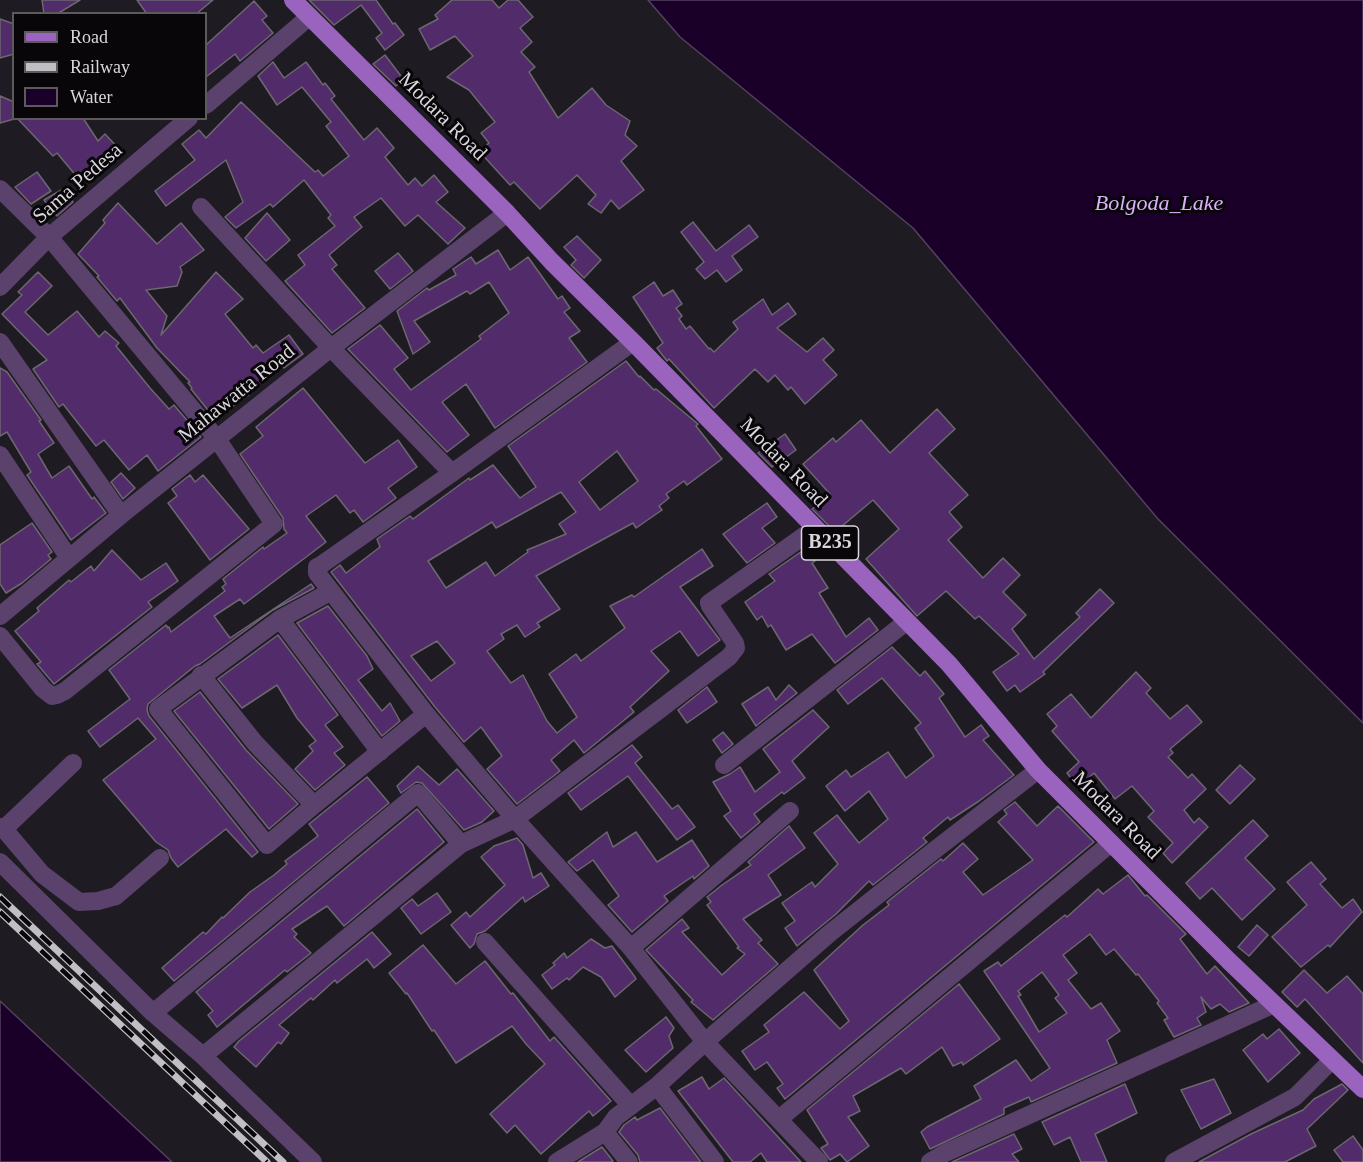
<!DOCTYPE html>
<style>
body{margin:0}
#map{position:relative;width:1363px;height:1162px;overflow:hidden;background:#1f1b22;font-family:"Times New Roman",serif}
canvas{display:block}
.legend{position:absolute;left:12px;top:12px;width:195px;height:108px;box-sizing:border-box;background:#080609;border:2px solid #5c5a5d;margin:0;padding:8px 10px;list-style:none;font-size:18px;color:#dad7dc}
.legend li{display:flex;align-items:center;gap:12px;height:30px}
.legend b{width:30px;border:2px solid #5c5a5d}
</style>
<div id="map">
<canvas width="1363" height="1162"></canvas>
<ul class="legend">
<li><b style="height:8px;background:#9a63be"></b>Road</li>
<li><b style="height:8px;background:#c2bfc4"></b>Railway</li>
<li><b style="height:16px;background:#1a0029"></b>Water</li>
</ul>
</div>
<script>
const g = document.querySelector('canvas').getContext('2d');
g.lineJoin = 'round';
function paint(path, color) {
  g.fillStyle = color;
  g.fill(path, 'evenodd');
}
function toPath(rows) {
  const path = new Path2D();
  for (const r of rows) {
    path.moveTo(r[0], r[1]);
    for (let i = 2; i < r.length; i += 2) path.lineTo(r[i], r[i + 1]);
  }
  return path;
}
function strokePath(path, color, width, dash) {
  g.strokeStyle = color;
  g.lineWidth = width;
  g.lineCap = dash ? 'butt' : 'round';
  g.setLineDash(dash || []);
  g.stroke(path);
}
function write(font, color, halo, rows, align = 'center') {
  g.font = font + ' "Times New Roman",serif';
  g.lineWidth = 6;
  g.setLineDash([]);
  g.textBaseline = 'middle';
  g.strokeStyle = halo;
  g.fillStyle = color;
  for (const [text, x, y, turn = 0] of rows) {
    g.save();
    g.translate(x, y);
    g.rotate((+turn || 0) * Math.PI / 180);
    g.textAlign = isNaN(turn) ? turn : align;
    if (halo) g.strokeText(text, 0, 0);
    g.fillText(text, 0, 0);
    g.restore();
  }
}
const water = toPath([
 [648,0,1363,0,1363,723,1158,519,913,228,680,37,648,0],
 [0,1001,172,1162,0,1162,0,1001]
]);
const building = toPath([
 [42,0,80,0,57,14,44,14,42,0],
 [137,0,213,0,196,14,147,14,137,0],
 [309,0,376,0,393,24,395,23,404,35,385,50,376,38,382,33,361,5,334,25,309,0],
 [452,0,492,0,499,8,508,0,518,0,533,17,520,28,532,42,521,52,535,67,529,72,558,118,592,88,606,105,630,121,625,135,637,146,621,161,644,190,619,209,611,200,601,213,588,204,596,195,577,175,540,209,514,182,510,185,479,151,489,143,481,133,495,122,469,90,447,77,473,56,455,36,430,50,419,29,438,19,435,15,452,0],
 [254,1,267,16,262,20,273,33,240,61,235,54,206,77,206,45,254,1],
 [0,19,14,24,14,54,0,58,0,19],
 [385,55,404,80,396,86,373,64,385,55],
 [273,62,284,78,306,62,323,85,325,83,335,96,331,99,364,140,377,128,394,148,385,157,408,185,415,178,422,186,434,175,448,192,436,202,465,228,448,244,418,215,405,226,381,198,354,217,362,227,329,255,337,265,332,269,365,308,332,333,285,281,305,265,298,255,335,226,328,218,331,215,304,180,273,207,270,204,236,228,225,217,243,202,226,160,166,206,155,191,195,160,182,144,199,130,206,138,241,102,315,172,318,170,323,176,349,156,326,126,331,122,302,87,277,105,258,76,273,62],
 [0,96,14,102,14,119,0,123,0,96],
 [17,118,83,118,98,141,105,134,120,150,105,164,101,159,78,178,57,153,53,156,17,118],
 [37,172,51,191,31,204,15,187,37,172],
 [63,189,73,202,57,216,44,200,63,189],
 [118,203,157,244,181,223,204,250,180,267,182,272,177,286,146,290,167,316,161,335,216,272,243,299,225,314,253,348,256,345,263,353,289,335,303,354,284,368,282,365,248,393,249,395,215,419,191,389,192,388,188,383,190,382,157,348,120,298,117,301,97,277,99,276,78,254,105,223,103,220,118,203],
 [267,213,290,240,266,261,245,238,267,213],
 [693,222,716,251,749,225,758,237,732,256,742,270,726,282,717,270,705,279,696,269,704,262,681,232,693,222],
 [577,236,601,260,584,278,571,265,576,260,564,247,577,236],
 [498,250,510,270,528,257,558,299,562,296,570,308,564,312,580,331,569,338,587,362,495,428,466,384,442,402,469,435,447,452,348,349,380,325,408,358,394,369,411,390,481,339,479,336,509,313,489,282,470,294,467,291,414,321,430,342,413,354,397,311,427,288,429,290,456,275,453,269,471,257,476,264,498,250],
 [398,253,413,271,390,289,375,271,398,253],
 [38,272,52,286,25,312,48,335,77,311,99,337,105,331,119,343,116,346,150,388,169,409,174,405,201,437,158,471,147,455,129,470,104,440,96,446,63,404,59,407,33,369,47,360,2,314,22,295,18,292,38,272],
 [654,282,663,296,673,290,682,304,676,308,682,316,679,319,686,329,690,326,709,349,710,348,714,352,738,329,733,322,763,299,772,315,788,303,796,314,777,328,807,352,823,338,834,350,823,360,837,375,805,404,791,387,788,390,775,375,768,382,755,369,714,408,669,359,667,361,657,348,663,343,633,297,654,282],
 [626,361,639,377,640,376,654,390,656,389,698,424,696,426,722,459,687,485,684,481,666,494,669,498,659,506,662,510,636,528,633,523,536,576,560,609,537,623,540,627,525,637,517,625,501,634,504,639,487,651,511,683,523,675,547,721,557,733,577,717,549,674,576,654,581,661,625,628,610,606,632,595,634,597,702,549,713,566,680,587,720,640,698,656,680,631,651,651,669,671,630,707,634,712,584,753,574,740,551,760,560,771,517,804,487,769,502,756,481,727,464,742,435,707,331,572,340,565,346,573,380,547,377,539,410,516,413,519,469,478,470,480,493,465,520,498,536,487,508,446,626,361],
 [617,451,638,481,600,510,579,482,617,451],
 [561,492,576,512,559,524,566,534,527,550,528,552,495,576,486,562,446,588,428,561,492,522,496,528,561,492],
 [437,641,455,663,431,681,411,656,437,641],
 [0,368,7,372,41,420,39,421,54,443,38,454,52,478,69,466,90,496,92,499,94,497,106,513,71,540,27,475,31,472,7,432,0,436,0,368],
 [303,388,365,463,398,440,417,467,388,488,396,498,363,522,354,510,350,513,336,495,306,516,326,542,244,604,240,599,214,616,230,638,311,584,314,588,273,610,200,664,195,666,148,704,147,710,149,716,258,852,252,857,226,829,178,867,171,858,168,850,156,842,103,780,156,739,138,718,100,747,88,731,130,699,109,670,166,625,168,628,169,627,171,632,225,591,222,587,226,584,223,579,263,547,264,549,287,533,284,529,283,518,240,454,263,436,256,427,303,388],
 [937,409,955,429,929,453,968,495,949,512,962,527,948,540,983,578,1003,558,1020,575,1003,592,1026,615,1012,629,1034,659,1080,617,1076,613,1100,589,1114,603,1043,672,1045,674,1020,692,1015,685,1007,691,993,672,1019,654,979,616,975,619,946,591,917,616,866,559,899,529,873,500,835,532,812,509,830,494,803,464,833,438,836,442,861,420,890,453,937,409],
 [785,434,796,450,772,467,758,453,785,434],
 [121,473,135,488,123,499,111,482,121,473],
 [190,475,195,482,203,475,249,529,210,560,168,503,177,496,172,489,190,475],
 [767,503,777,517,762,528,775,543,747,563,723,534,767,503],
 [32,523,52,552,48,555,51,559,22,583,6,593,0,584,0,545,32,523],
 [805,549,815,561,812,563,828,588,819,593,846,637,869,618,878,630,835,663,812,634,786,650,771,625,768,627,762,616,757,620,745,602,775,581,769,574,805,549],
 [112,550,141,580,166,563,178,581,148,602,152,607,54,684,37,664,41,662,15,631,39,611,37,608,69,580,71,582,91,566,94,571,112,550],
 [328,606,367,656,373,669,358,680,382,711,390,703,400,721,382,736,297,623,328,606],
 [278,635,338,715,325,725,343,747,334,753,345,765,315,790,295,769,313,751,309,746,316,741,297,718,277,685,242,708,218,679,278,635],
 [892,647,920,676,925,671,944,694,939,698,965,737,981,725,989,736,983,740,1014,775,979,801,950,820,948,817,923,838,927,842,873,885,869,881,836,914,797,946,785,928,795,921,782,903,812,882,815,887,838,864,814,833,837,815,859,843,888,819,869,791,845,811,826,786,846,770,851,777,888,752,906,778,934,756,915,728,921,723,882,678,848,704,837,690,892,647],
 [1136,672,1151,688,1146,693,1170,719,1187,705,1202,722,1170,749,1173,753,1168,757,1188,778,1192,774,1206,789,1184,810,1194,823,1199,818,1208,827,1172,863,1163,853,1173,843,1148,817,1154,811,1132,786,1115,799,1094,773,1078,787,1067,773,1079,762,1052,731,1057,726,1047,714,1071,694,1091,718,1136,672],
 [789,685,797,693,756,726,742,704,768,687,776,700,789,685],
 [707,687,717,702,687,723,678,710,707,687],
 [200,692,246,750,298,804,269,829,174,711,200,692],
 [813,710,829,727,792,761,805,778,784,794,782,792,754,814,760,822,741,838,724,816,731,811,713,782,730,774,740,767,755,792,780,772,763,749,813,710],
 [723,732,733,744,722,753,713,740,723,732],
 [632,745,642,757,635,763,672,809,678,805,695,827,677,840,628,776,581,810,568,793,632,745],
 [1240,765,1255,779,1230,804,1216,790,1240,765],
 [418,766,439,785,457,769,494,811,482,822,464,830,422,783,416,782,401,793,397,786,418,766],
 [367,777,389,803,174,981,162,968,203,932,206,934,222,917,223,918,250,892,274,875,287,864,285,861,318,836,309,824,367,777],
 [1015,802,1037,826,1058,806,1094,842,785,1099,777,1088,783,1084,767,1062,755,1070,742,1051,769,1032,764,1025,804,992,840,1029,849,1021,814,970,863,925,889,905,887,902,941,859,943,861,963,843,978,859,963,872,983,895,1033,860,998,822,1007,814,1004,810,1015,802],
 [417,809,444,842,344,926,327,906,292,929,297,934,294,937,311,953,287,972,285,970,217,1027,208,1015,213,1011,196,992,417,809],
 [1253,820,1268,836,1245,858,1275,889,1242,920,1212,888,1200,899,1186,883,1253,820],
 [789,826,805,848,768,875,781,895,743,919,762,940,758,943,778,964,713,1020,691,1002,693,1000,646,950,682,919,689,928,682,932,722,975,745,954,737,948,739,947,707,905,711,902,707,897,722,885,751,865,748,862,789,826],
 [607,832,613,847,636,832,657,862,692,840,709,866,694,879,693,876,664,896,668,901,632,932,608,905,619,896,593,860,577,871,568,862,607,832],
 [517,838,523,845,533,878,541,873,549,886,525,902,523,897,485,931,477,934,474,944,470,948,451,925,466,912,470,917,505,885,481,857,494,846,517,838],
 [1311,862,1326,879,1320,884,1342,908,1353,899,1362,912,1330,947,1328,945,1301,967,1272,937,1307,905,1287,882,1311,862],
 [1128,875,1145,896,1147,895,1186,934,1180,939,1207,974,1215,966,1249,1003,1229,1012,1220,1004,1211,1009,1201,997,1206,1012,1197,1018,1201,1025,1174,1037,1164,1020,1168,1018,1157,1003,1159,1001,1138,974,1136,975,1114,949,1106,955,1090,934,1063,955,1077,973,1068,980,1091,1009,1101,1003,1120,1031,1107,1040,1117,1063,1031,1102,1029,1097,1004,1108,1004,1114,930,1149,921,1132,927,1127,981,1099,974,1086,1016,1060,1031,1081,1050,1068,984,971,998,962,1001,966,1065,915,1067,917,1098,889,1103,894,1128,875],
 [1042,972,1059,995,1055,998,1067,1013,1039,1032,1018,996,1021,995,1018,991,1042,972],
 [437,893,451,912,421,934,401,908,412,899,418,906,437,893],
 [1257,925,1268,935,1249,956,1238,947,1257,925],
 [372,932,391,954,374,968,367,959,337,983,335,980,313,1000,311,998,279,1025,289,1033,281,1044,278,1042,256,1067,234,1047,239,1041,372,932],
 [591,939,605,948,612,946,635,977,636,979,615,997,601,977,583,967,569,980,567,978,552,989,542,975,555,965,553,963,564,953,567,958,591,939],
 [423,945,456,984,485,961,511,994,513,993,550,1041,554,1037,611,1101,593,1116,589,1111,541,1154,515,1125,507,1133,490,1114,545,1064,526,1044,512,1026,456,1063,434,1030,432,1031,407,993,406,994,389,973,423,945],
 [1304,970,1327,993,1347,976,1363,994,1363,1063,1305,999,1297,1007,1282,992,1304,970],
 [959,984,1000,1039,963,1065,962,1062,953,1066,942,1047,906,1074,901,1068,853,1096,860,1111,848,1117,869,1146,847,1162,840,1154,830,1160,821,1148,828,1144,807,1110,959,984],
 [666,1017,674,1028,669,1036,673,1048,646,1072,625,1050,666,1017],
 [1279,1029,1300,1053,1268,1082,1243,1050,1263,1034,1267,1039,1279,1029],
 [702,1077,709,1089,724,1078,801,1162,767,1162,761,1153,750,1162,733,1162,678,1091,702,1077],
 [1214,1079,1231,1113,1201,1129,1181,1090,1214,1079],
 [1125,1084,1137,1113,1095,1134,1107,1162,1081,1162,1070,1137,1054,1145,1042,1122,1125,1084],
 [1342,1084,1348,1090,1307,1129,1316,1146,1285,1162,1199,1162,1251,1134,1303,1110,1314,1099,1342,1084],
 [660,1108,701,1162,640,1162,638,1155,619,1132,624,1125,635,1117,637,1120,660,1108],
 [1014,1134,1022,1149,1012,1154,1019,1162,952,1162,1014,1134],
 [1353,1136,1363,1150,1363,1162,1343,1162,1334,1150,1353,1136],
 [602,1147,613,1161,611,1162,578,1162,602,1147]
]);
const minor = toPath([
 [206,105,309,17],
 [0,189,49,237,217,439,274,524,65,691,57,695,52,696,43,689,0,636],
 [201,207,331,348,452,473],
 [0,287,49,237,189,118],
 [0,342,121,515],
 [633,342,452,473,321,565,317,567,317,573,426,714,515,819,631,948,705,1042,819,1162],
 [0,455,69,558],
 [330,592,280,619,158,709,267,845,314,805,426,714],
 [0,616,121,515,331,348,507,213],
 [280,619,380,752],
 [201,675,255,743,314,805],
 [724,765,906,622],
 [0,827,4,829,73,763],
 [4,829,42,874,79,902,98,901,116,896,160,858],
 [0,862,153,1013,203,1056,313,1162],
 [485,942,631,1106],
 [631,948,790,811],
 [153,1013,418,793,461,844],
 [203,1056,461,844,515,819,729,657,736,648,735,643,710,606,709,603,815,528],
 [657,1086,715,1162],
 [779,1119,1111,843],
 [605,1132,629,1162],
 [557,1162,605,1132,616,1117,657,1086,705,1042,830,933,931,853,1038,770],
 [930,1162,945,1153,1274,1004],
 [1174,1162,1295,1097,1331,1061]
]);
const major = toPath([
 [293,0,507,213,552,262,633,342,949,664,1038,770,1229,961,1363,1089]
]);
const rail = toPath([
 [0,897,283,1162],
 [0,912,267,1162]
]);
const shields = [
 [830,543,57]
];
const shieldNames = [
 ["B235",830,543]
];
const streetNames = [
 ["Modara Road",442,117,45],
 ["Sama Pedesa",78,184,-41],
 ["Mahawatta Road",237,394,-39],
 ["Modara Road",783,463,46],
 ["Modara Road",1116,816,45]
];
const waterNames = [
 ["Bolgoda_Lake",1159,204]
];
paint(water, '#1a0029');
strokePath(water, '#54405f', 1.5);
paint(building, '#522c6a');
strokePath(building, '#6c6770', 1.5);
strokePath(minor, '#5b426d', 18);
strokePath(major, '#9a63be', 18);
strokePath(rail, '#c2bfc4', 7);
strokePath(rail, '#080609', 4.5, [14]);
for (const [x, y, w] of shields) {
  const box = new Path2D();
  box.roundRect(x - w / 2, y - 17, w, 34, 4.5);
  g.fillStyle = '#080609';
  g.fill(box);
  strokePath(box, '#dad7dc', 1.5);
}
write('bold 20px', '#dad7dc', null, shieldNames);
write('21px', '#dad7dc', '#080609', streetNames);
write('italic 22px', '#dcb1fb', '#080609', waterNames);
</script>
